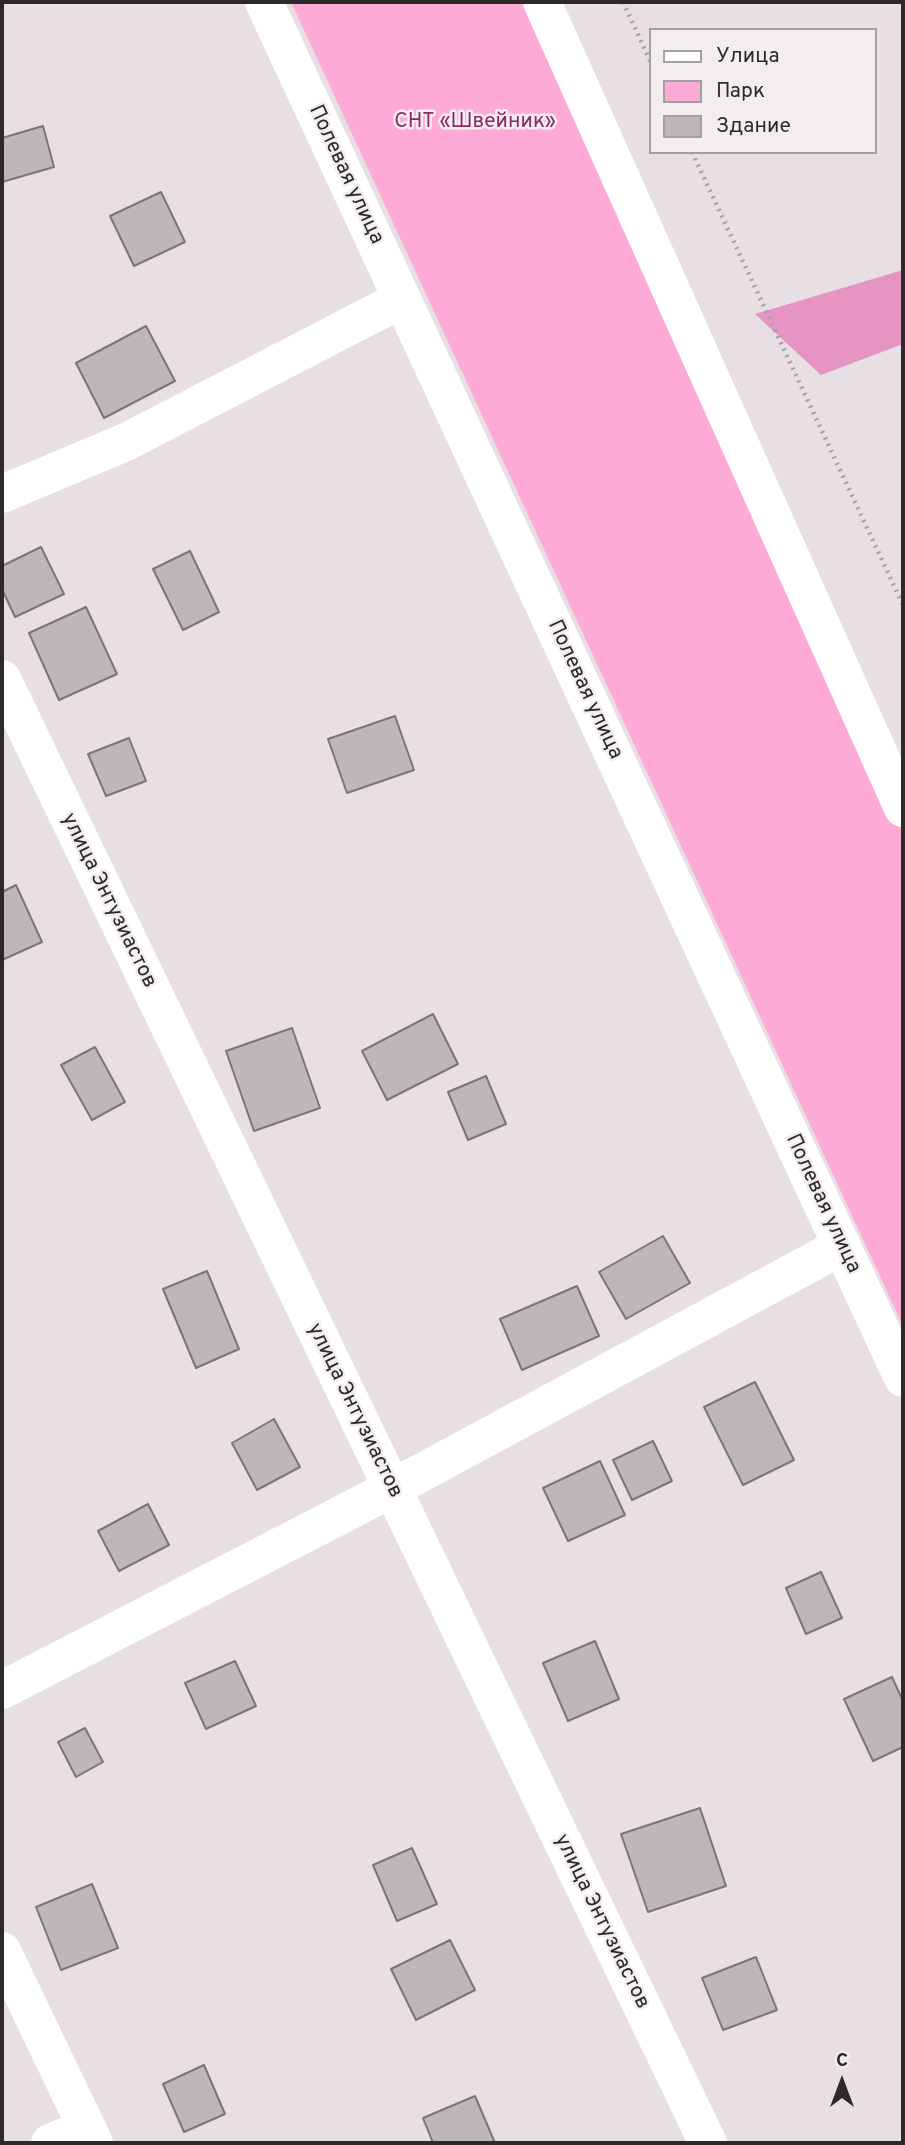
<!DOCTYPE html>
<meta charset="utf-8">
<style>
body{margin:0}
#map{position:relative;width:905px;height:2145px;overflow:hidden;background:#e7dfe3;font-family:Overpass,sans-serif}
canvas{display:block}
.frame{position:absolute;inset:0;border:4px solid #2c292b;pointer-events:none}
.legend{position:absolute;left:649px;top:28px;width:228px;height:126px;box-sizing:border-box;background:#f4edf0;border:2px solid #a49fa1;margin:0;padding:9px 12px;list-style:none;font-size:21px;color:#2c292b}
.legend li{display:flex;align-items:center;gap:14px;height:35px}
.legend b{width:35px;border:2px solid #a49fa1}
.north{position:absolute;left:807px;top:2047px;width:70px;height:70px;-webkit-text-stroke:5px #f4edf0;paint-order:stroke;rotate:0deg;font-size:19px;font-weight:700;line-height:28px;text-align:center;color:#2c292b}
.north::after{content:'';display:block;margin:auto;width:24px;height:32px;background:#2c292b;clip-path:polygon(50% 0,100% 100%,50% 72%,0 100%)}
</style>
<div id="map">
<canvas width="905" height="2145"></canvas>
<div class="frame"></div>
<ul class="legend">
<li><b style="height:9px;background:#fff"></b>Улица</li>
<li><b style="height:19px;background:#fdaad7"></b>Парк</li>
<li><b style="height:19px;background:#beb7ba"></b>Здание</li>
</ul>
<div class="north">С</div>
</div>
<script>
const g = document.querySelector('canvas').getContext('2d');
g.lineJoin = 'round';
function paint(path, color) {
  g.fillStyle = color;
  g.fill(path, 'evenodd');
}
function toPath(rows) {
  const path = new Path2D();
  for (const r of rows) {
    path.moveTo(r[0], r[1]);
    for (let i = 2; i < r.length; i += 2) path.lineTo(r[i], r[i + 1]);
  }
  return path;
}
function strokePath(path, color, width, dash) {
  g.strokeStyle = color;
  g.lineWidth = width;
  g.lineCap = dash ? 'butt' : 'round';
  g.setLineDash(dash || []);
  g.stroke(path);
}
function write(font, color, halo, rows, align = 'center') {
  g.font = font + ' Overpass,sans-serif';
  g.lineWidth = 5;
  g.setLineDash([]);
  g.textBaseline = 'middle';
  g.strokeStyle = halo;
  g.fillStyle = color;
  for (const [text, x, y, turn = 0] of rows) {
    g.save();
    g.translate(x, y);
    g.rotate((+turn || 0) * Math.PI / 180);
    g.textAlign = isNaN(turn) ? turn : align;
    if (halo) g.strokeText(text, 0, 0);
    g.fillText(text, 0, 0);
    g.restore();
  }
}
const green = toPath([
 [291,2,549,2,903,810,903,1326]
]);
const forest = toPath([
 [903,270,903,344,821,375,755,314]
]);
const building = toPath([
 [43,126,54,167,2,182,2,138,43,126],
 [161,192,185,242,134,266,110,216,161,192],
 [146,326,175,381,104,418,76,363,146,326],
 [41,547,64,594,15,617,2,589,2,566,41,547],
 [190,551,219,612,183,630,153,569,190,551],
 [86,607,117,674,59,700,29,633,86,607],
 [395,716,414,770,347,793,328,739,395,716],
 [129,738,146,781,106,796,88,754,129,738],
 [16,885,42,942,2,960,2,892,16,885],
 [433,1014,458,1064,387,1100,362,1051,433,1014],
 [292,1028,320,1108,254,1131,226,1051,292,1028],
 [95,1047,125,1102,92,1120,61,1065,95,1047],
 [486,1076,506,1124,468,1140,448,1092,486,1076],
 [663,1236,690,1283,626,1319,599,1272,663,1236],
 [207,1271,239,1349,196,1368,163,1289,207,1271],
 [577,1286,599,1336,522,1370,500,1319,577,1286],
 [755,1382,794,1460,743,1485,704,1407,755,1382],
 [274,1419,300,1467,257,1490,232,1443,274,1419],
 [653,1441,672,1481,632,1500,613,1460,653,1441],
 [600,1461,625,1515,568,1541,543,1488,600,1461],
 [148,1504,169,1545,119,1571,98,1531,148,1504],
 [821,1572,842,1618,806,1634,786,1588,821,1572],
 [595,1641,619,1699,568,1721,543,1663,595,1641],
 [235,1661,256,1706,206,1729,185,1683,235,1661],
 [892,1677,903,1701,903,1747,873,1761,844,1699,892,1677],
 [85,1728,103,1762,76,1777,58,1742,85,1728],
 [700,1808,726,1886,648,1912,621,1834,700,1808],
 [412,1848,437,1904,397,1921,373,1865,412,1848],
 [92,1884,118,1948,61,1970,36,1907,92,1884],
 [450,1940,475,1990,416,2020,391,1969,450,1940],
 [756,1957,777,2010,723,2030,702,1978,756,1957],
 [204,2065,225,2114,184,2132,163,2084,204,2065],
 [475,2096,495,2143,433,2143,423,2118,475,2096]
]);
const path = toPath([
 [623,2,651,63],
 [692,152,903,605]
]);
const minor = toPath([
 [264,2,903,1378],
 [542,2,903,808],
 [2,494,126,442,402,299],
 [2,679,708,2143],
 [2,1690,391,1489,842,1246],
 [2,1951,94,2143],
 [50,2143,86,2128]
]);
const parkNames = [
 ["СНТ «Швейник»",475,123]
];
const streetNames = [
 ["Полевая улица",345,175,65],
 ["Полевая улица",584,690,65],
 ["улица Энтузиастов",108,901,64],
 ["Полевая улица",822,1204,65],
 ["улица Энтузиастов",354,1411,64],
 ["улица Энтузиастов",601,1922,64]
];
paint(green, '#fdaad7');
paint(forest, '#e694c1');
paint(building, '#beb7ba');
strokePath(building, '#7c7578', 2);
strokePath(path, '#a7a0a4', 4.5, [2, 5]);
strokePath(minor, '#fff', 38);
write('21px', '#892a65', '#f4edf0', parkNames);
write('21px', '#2c292b', '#f4edf0', streetNames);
</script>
